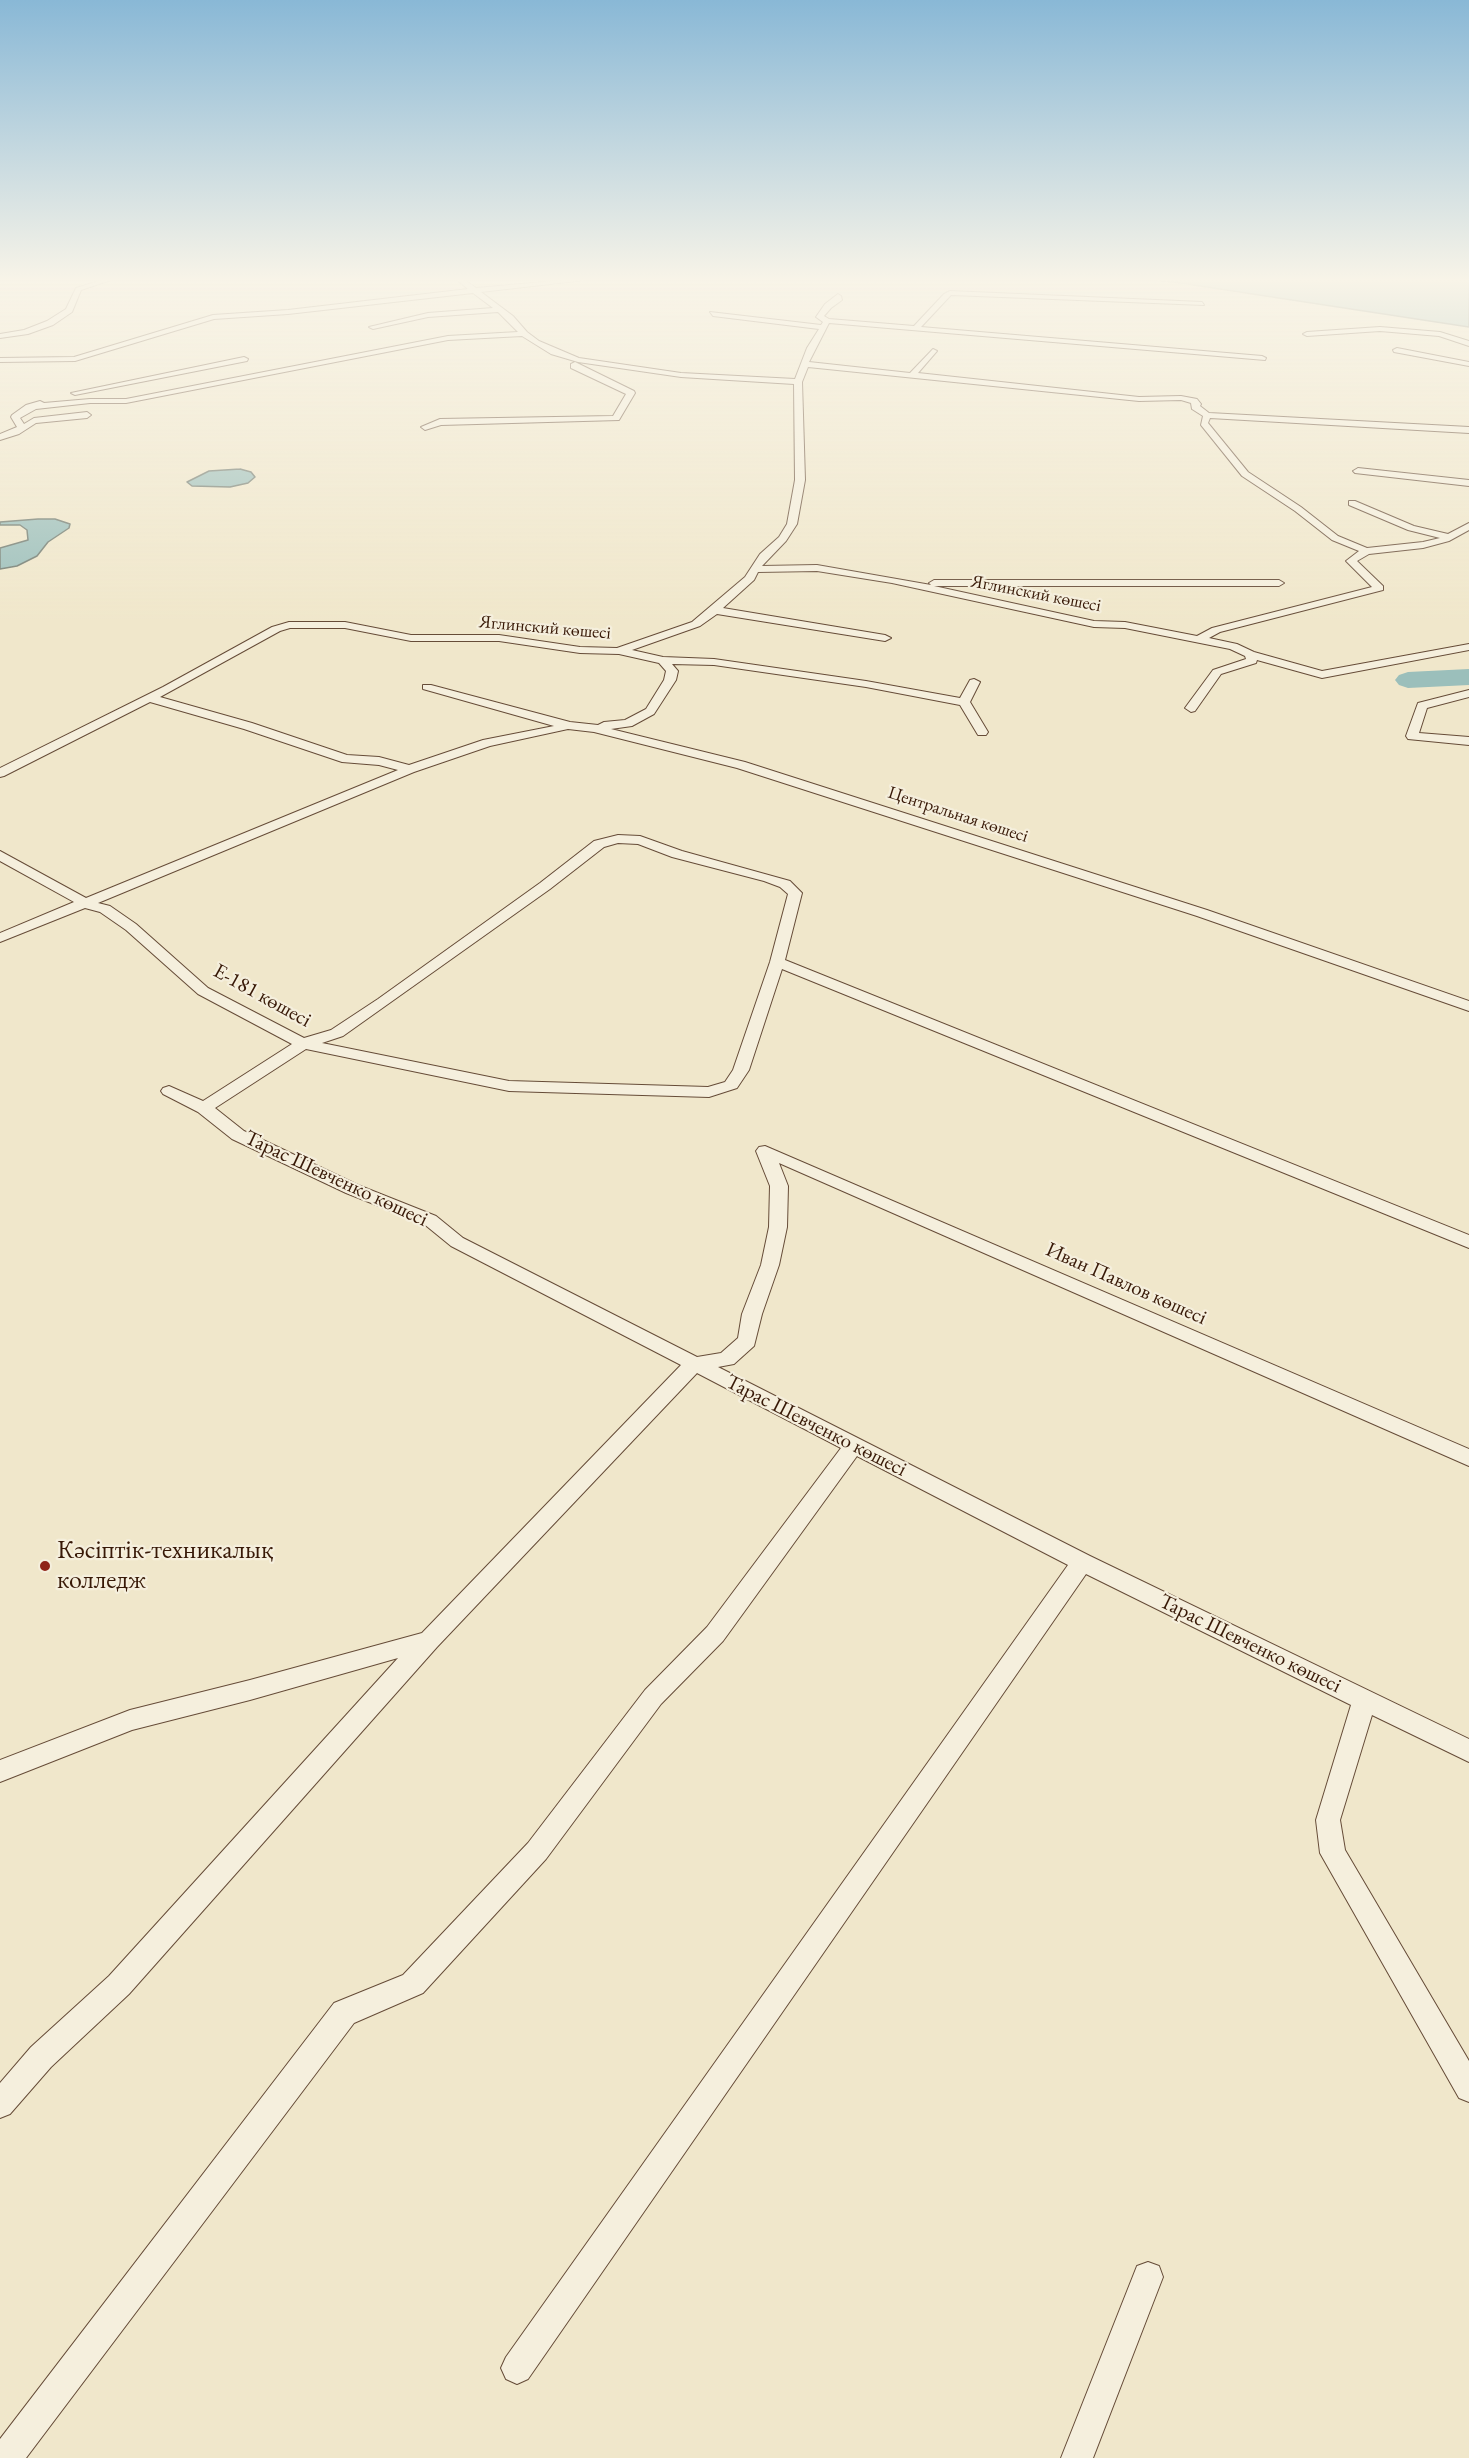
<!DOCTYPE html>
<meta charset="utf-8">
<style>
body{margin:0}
canvas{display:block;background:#f0e7cb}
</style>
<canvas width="1469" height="2458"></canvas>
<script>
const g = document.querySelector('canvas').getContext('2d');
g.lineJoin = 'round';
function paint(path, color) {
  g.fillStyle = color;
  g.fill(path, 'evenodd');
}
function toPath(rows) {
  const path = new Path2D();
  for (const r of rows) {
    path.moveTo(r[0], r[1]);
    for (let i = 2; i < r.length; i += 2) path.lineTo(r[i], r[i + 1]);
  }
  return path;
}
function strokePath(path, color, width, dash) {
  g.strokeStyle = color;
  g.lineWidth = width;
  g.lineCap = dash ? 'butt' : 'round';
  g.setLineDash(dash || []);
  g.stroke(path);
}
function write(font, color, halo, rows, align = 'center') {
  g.font = font + ' "EB Garamond",serif';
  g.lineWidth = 4.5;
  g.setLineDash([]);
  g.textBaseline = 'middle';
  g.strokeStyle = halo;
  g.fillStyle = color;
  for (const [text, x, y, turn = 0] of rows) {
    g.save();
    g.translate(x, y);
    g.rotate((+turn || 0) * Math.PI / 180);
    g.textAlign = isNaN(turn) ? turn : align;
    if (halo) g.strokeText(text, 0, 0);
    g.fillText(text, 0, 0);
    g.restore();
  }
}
const water = toPath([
 [1131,278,1469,278,1469,327,1174,282,1131,278],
 [240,469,251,472,255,477,248,483,230,487,192,486,187,482,209,471,240,469],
 [38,519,55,519,70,524,69,528,48,542,37,556,17,566,0,569,0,548,28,540,27,530,20,525,0,525,0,522,38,519]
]);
const river = toPath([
 [1469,669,1469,685,1408,688,1399,685,1395,680,1399,675,1408,672,1469,669]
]);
const minor = toPath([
 [108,278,117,278,81,290,72,312,53,325,28,334,0,338,0,334,24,330,47,321,66,309,76,288,108,278],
 [455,278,462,278,476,288,588,278,585,280,481,292,513,316,527,332,539,341,579,358,681,373,795,379,807,348,819,329,713,316,710,312,821,325,823,322,816,317,825,304,838,294,841,296,842,300,831,308,824,316,829,319,914,326,944,294,950,291,1202,302,1204,305,951,295,921,327,1262,356,1266,358,1265,360,829,323,809,362,910,373,933,349,937,351,918,373,1139,397,1181,396,1197,399,1201,404,1200,406,1209,413,1469,427,1469,433,1210,418,1208,423,1248,472,1301,507,1338,536,1367,548,1423,542,1440,538,1408,530,1349,505,1349,501,1355,501,1414,526,1448,534,1469,523,1469,530,1449,541,1423,548,1369,554,1357,561,1383,586,1383,590,1220,632,1209,638,1237,644,1254,652,1322,671,1469,644,1469,650,1322,678,1257,660,1256,663,1221,674,1195,711,1191,712,1185,708,1213,670,1246,659,1245,656,1230,649,1125,628,1094,627,892,583,817,571,758,572,754,580,723,608,885,635,891,638,885,641,717,614,700,626,632,650,663,657,714,659,866,681,960,698,970,680,974,679,980,682,970,702,988,732,986,735,978,735,960,705,866,687,714,665,672,664,678,671,676,680,654,714,632,726,611,729,745,762,1207,910,1469,1001,1469,1011,1197,916,737,768,594,732,568,729,490,746,414,772,98,903,110,906,136,924,208,988,304,1038,331,1030,378,999,540,883,594,841,618,835,640,836,682,851,790,881,802,893,785,960,1469,1235,1469,1248,782,969,749,1070,737,1088,709,1097,509,1091,306,1049,215,1108,244,1131,358,1185,436,1216,463,1238,697,1357,721,1353,738,1338,742,1314,761,1265,769,1227,770,1186,756,1151,759,1147,765,1146,1469,1449,1469,1466,779,1163,788,1186,787,1227,779,1265,762,1314,754,1346,734,1364,718,1367,1090,1556,1469,1739,1469,1762,1372,1715,1340,1820,1345,1850,1469,2061,1469,2102,1459,2098,1320,1853,1316,1820,1351,1705,1086,1574,528,2379,517,2384,506,2379,501,2368,506,2357,1068,1565,857,1456,723,1641,661,1704,546,1859,423,1993,354,2023,26,2458,0,2458,0,2439,334,2003,403,1975,528,1843,645,1690,707,1627,841,1448,697,1373,437,1647,129,1994,51,2067,10,2114,0,2118,0,2083,31,2047,109,1976,398,1658,250,1700,132,1730,0,1782,0,1760,130,1710,250,1680,422,1633,681,1365,451,1246,424,1224,346,1193,232,1139,198,1112,163,1094,161,1091,163,1088,169,1086,203,1101,292,1044,198,994,126,930,100,912,85,908,0,942,0,933,74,902,0,861,0,851,86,898,398,770,379,765,342,762,244,729,150,702,4,776,0,777,0,768,163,687,272,627,289,622,345,622,411,635,499,635,580,647,617,648,692,622,745,577,760,554,779,537,787,524,795,480,794,384,681,377,578,362,551,354,522,336,448,340,126,403,90,403,36,409,20,418,24,424,34,418,87,412,91,415,87,418,36,423,19,434,0,440,0,434,17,427,11,417,12,415,26,405,40,401,44,403,90,399,126,399,448,336,518,332,498,312,428,317,373,329,369,327,428,313,493,308,473,293,288,314,214,319,75,361,0,362,0,358,74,357,213,315,288,310,468,289,455,278],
 [808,367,1139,401,1181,400,1191,403,1192,409,1203,416,1201,425,1242,476,1295,511,1332,540,1359,551,1346,561,1372,587,1212,628,1197,636,1125,622,1094,621,934,586,1279,586,1284,583,1279,580,934,580,929,583,931,585,817,565,762,566,786,541,797,524,805,480,802,382,808,367],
 [290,628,345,628,411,641,499,641,580,653,619,654,659,663,666,671,664,680,646,709,625,720,604,722,598,725,570,722,431,685,423,685,423,689,554,726,483,740,409,765,379,757,347,755,252,723,160,697,280,631,290,628],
 [618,843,638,844,672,857,764,881,780,887,788,894,770,962,733,1070,725,1082,708,1087,509,1081,322,1043,343,1036,550,889,604,847,618,843],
 [1380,327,1440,332,1469,341,1469,346,1439,336,1380,331,1307,336,1303,334,1307,332,1380,327],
 [1397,348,1469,362,1469,366,1394,352,1393,350,1397,348],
 [244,357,248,359,247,361,75,395,71,393,244,357],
 [575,362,634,391,635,393,619,420,441,425,425,430,421,427,440,419,613,416,626,394,571,368,571,364,575,362],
 [1358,468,1469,480,1469,486,1355,473,1353,471,1358,468],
 [1469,690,1469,697,1427,708,1419,733,1469,737,1469,745,1408,739,1406,736,1418,703,1469,690],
 [1148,2262,1159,2266,1163,2277,1093,2458,1061,2458,1137,2266,1148,2262]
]);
const markers = [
 [45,1566,6,"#8f2418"]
];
const farStreetnames = [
 ["Яглинский көшесі",1036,594,11],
 ["Яглинский көшесі",545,628,5],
 ["Центральная көшесі",958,815,18]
];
const streetNames = [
 ["Е-181 көшесі",262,996,29],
 ["Тарас Шевченко көшесі",336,1179,25],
 ["Иван Павлов көшесі",1126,1284,24],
 ["Тарас Шевченко көшесі",816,1426,27],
 ["Тарас Шевченко көшесі",1250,1644,26]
];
const nearPoinames = [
 ["Кәсіптік-техникалық",57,1551],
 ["колледж",57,1581]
];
paint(water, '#9bbfbb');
strokePath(water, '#737d73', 1.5);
paint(river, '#9bbfbb');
strokePath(minor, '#664c38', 2);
paint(minor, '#f5efdd');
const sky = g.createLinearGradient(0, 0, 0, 622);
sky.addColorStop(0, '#89b8d6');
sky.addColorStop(0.45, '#f8f4e8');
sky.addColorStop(1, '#f8f4e800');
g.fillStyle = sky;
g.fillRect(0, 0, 1469, 622);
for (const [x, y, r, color] of markers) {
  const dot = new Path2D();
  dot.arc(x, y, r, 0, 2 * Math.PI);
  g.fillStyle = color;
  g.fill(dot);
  strokePath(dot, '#f5efdd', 2);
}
write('18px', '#381907', '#f5efdd', farStreetnames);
write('21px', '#381907', '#f5efdd', streetNames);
write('26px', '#381907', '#f5efdd', nearPoinames, 'left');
</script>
